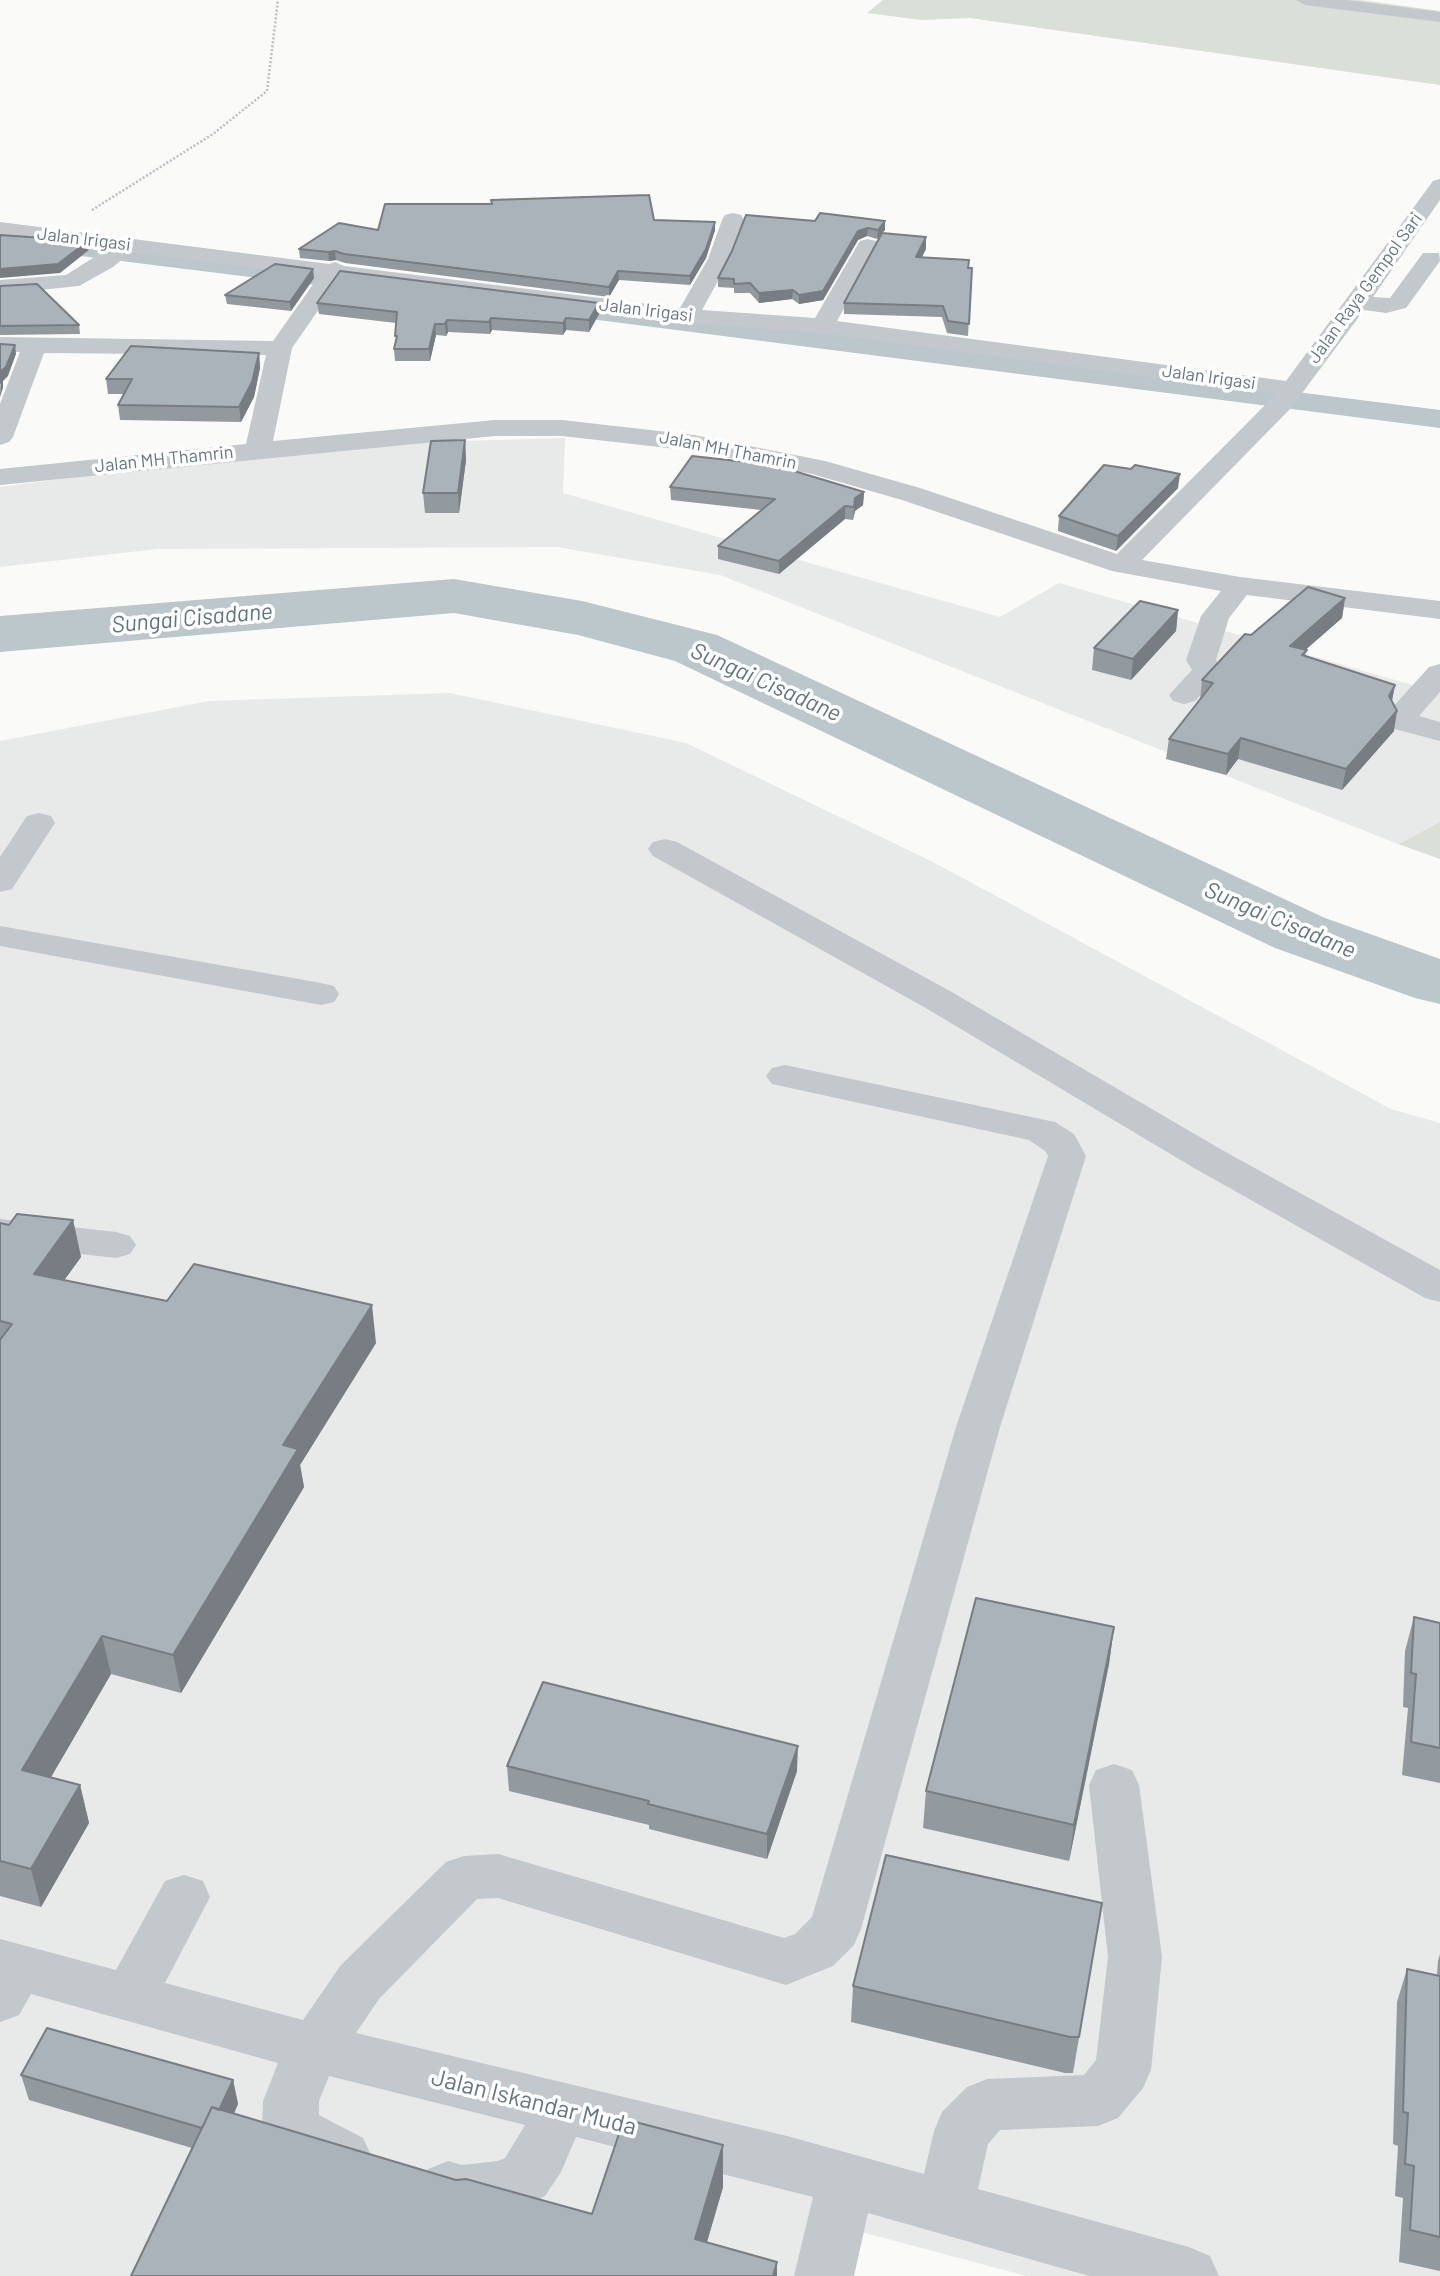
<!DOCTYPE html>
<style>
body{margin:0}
canvas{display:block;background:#fafaf8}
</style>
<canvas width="1440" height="2276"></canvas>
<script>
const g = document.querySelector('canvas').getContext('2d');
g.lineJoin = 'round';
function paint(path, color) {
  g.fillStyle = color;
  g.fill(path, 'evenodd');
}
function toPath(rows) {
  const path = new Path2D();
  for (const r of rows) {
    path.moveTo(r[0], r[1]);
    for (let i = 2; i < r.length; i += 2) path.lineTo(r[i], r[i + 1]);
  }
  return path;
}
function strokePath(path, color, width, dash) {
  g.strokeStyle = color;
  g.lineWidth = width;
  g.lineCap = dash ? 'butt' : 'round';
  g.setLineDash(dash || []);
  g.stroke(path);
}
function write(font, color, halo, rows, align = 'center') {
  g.font = font + ' Barlow,sans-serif';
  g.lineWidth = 7;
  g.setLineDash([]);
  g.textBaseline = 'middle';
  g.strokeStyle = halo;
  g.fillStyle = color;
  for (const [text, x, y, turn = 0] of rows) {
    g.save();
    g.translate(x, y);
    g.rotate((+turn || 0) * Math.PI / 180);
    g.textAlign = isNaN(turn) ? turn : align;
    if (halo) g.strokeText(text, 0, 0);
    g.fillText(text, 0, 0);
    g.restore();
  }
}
const built = toPath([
 [565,438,563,493,1000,617,1059,583,1440,693,1440,822,1398,844,720,575,557,547,157,549,0,567,0,487,320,445],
 [450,693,686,743,933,862,1391,1109,1440,1123,1440,2276,1026,2276,858,2231,845,2276,0,2276,0,741,209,701]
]);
const green = toPath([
 [883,0,1360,0,1440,11,1440,85,970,18,921,20,867,13],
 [1440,822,1440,859,1398,844]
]);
const canal = toPath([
 [0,230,379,277,389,279,393,285,389,291,379,293,0,246,0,230],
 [538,297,1440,410,1440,428,528,311,524,305,528,299,538,297]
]);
const river = toPath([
 [454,579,582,601,717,635,1325,918,1440,959,1440,1004,1415,998,1275,948,675,661,578,635,454,613,0,652,0,616,454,579]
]);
const path = toPath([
 [92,210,213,134,267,91,278,0]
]);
const minor = toPath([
 [1296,0,1347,0,1440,12,1440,22,1305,5,1296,0],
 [1440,179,1440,200,1373,297,1390,298,1423,253,1439,253,1440,261,1406,308,1386,313,1364,310,1291,408,1142,560,1240,577,1440,601,1440,619,1247,595,1229,618,1216,660,1223,671,1195,701,1184,704,1173,701,1169,695,1192,670,1186,660,1201,616,1221,591,1112,571,902,500,812,474,694,451,562,436,495,436,0,485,0,469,246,444,266,355,44,353,13,437,9,442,0,445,0,404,20,352,0,351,0,337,273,341,319,276,131,252,113,267,79,286,0,294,0,280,66,275,107,249,0,236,0,222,329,264,335,262,344,266,680,308,708,259,722,220,725,215,733,213,741,215,744,220,730,259,702,310,815,318,857,246,860,241,868,239,876,241,879,246,837,321,1286,381,1433,181,1440,179],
 [340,279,687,323,822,333,1276,394,1117,554,920,488,825,461,694,435,562,420,495,420,273,441,292,348,340,279],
 [1440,664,1440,692,1419,716,1440,722,1440,741,1395,729,1388,715,1392,708,1429,667,1440,664],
 [39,813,51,816,55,823,12,889,0,892,0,857,27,816,39,813],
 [665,839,677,842,950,991,1222,1150,1440,1270,1440,1302,1425,1298,1194,1168,924,1007,653,856,648,849,653,842,665,839],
 [0,926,321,983,334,986,339,994,334,1002,321,1005,0,946,0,926],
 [785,1065,1055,1122,1074,1134,1086,1156,1000,1427,861,1929,854,1945,833,1966,786,1985,498,1898,477,1899,379,1999,356,2033,787,2136,924,2174,934,2131,942,2112,967,2087,987,2079,1084,2075,1096,2060,1108,1957,1089,1785,1096,1770,1114,1764,1132,1770,1139,1785,1162,1957,1151,2070,1143,2088,1118,2118,1098,2126,1000,2130,988,2144,978,2189,1189,2247,1210,2256,1219,2276,1089,2276,868,2213,854,2276,794,2276,813,2197,576,2137,561,2172,545,2196,504,2215,462,2219,428,2207,419,2188,428,2169,448,2161,462,2165,498,2161,505,2158,525,2125,329,2076,319,2101,319,2115,363,2138,372,2157,363,2176,343,2184,311,2172,270,2146,262,2128,263,2101,278,2063,31,1994,19,2015,0,2022,0,1939,116,1970,165,1881,184,1875,203,1881,210,1897,165,1983,303,2020,341,1965,446,1862,464,1856,498,1854,784,1938,795,1934,812,1917,956,1427,1048,1156,1045,1151,1029,1140,772,1084,766,1076,772,1068,785,1065],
 [0,1219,116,1232,130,1236,136,1245,130,1254,116,1258,0,1245,0,1219]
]);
const wall = toPath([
 [654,220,715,222,715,230,706,258,690,285,619,280,609,297,345,263,336,260,329,261,300,258,299,249,378,230],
 [815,221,885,230,882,233,926,237,926,249,921,258,972,268,968,336,947,333,942,317,844,314,844,303,881,235,877,239,867,236,858,240,823,300,799,304,792,299,759,303,750,293,734,293,734,288,718,287,718,278],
 [314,278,291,311,227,304,225,295],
 [0,286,79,325,80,334,0,335],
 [317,303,599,303,599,314,589,332,566,330,563,335,492,330,490,334,448,332,446,336,436,335,430,361,395,361,394,349,396,343,396,323,319,314],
 [259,353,260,368,254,397,241,422,120,420,118,405,124,394,108,394,106,379],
 [465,440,466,460,459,513,425,513,423,493],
 [1131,469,1178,488,1116,551,1058,531,1059,516],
 [670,487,864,492,863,505,855,511,853,520,845,519,779,574,718,559,718,546,761,510,671,500],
 [1345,598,1342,618,1305,650,1306,656,1395,685,1392,701,1394,731,1342,790,1238,759,1226,775,1166,759,1169,739,1200,700,1202,680,1251,635],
 [1178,610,1176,631,1131,680,1092,670,1094,648],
 [73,1220,81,1257,64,1280,376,1343,300,1465,304,1487,181,1693,111,1674,51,1777,80,1785,89,1823,41,1907,0,1896,0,1223,9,1225],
 [1414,1617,1440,1623,1440,1783,1402,1775,1408,1708,1403,1707,1405,1651],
 [1114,1627,1109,1664,1069,1861,923,1828,926,1791],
 [507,1766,797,1771,767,1859,649,1829,649,1825,509,1791],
 [1096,1939,1073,2073,1065,2073,851,2022,853,1986],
 [1440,1954,1440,2271,1399,2262,1403,2198,1395,2196,1398,2146,1393,2144,1397,2002,1407,1969,1437,1975,1438,1961],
 [21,2075,233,2080,238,2104,234,2114,456,2180,592,2214,723,2145,723,2187,707,2242,192,2148,29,2100]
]);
const shadedWall = toPath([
 [885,221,885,230,877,239,878,230],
 [715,222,715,230,706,258,690,285,690,276],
 [868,228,867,236,858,240,823,300,799,304,799,295,858,231],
 [926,237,926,249,916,269,916,257],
 [88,241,89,250,60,273,0,278,0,269],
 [335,251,336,260,329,261,328,252],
 [313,269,314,278,291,311,290,302],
 [618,271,619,280,609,297,609,287],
 [793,290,792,299,759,303,759,293],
 [599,303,599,314,589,332,589,320],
 [491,318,492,330,490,334,489,322],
 [566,318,566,330,563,335,563,323],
 [447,320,448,332,446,336,445,324],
 [435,324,436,335,430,361,429,349],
 [15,345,16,354,8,376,3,381,3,388,0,397,1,371],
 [259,353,260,368,254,397,241,422,239,407],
 [465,440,466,460,459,513,458,493],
 [1180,474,1178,488,1116,551,1118,536],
 [864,492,863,505,855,511,853,520,855,498],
 [845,506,845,519,779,574,779,561],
 [1345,598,1342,618,1287,666,1290,646],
 [1178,610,1176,631,1131,680,1133,659],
 [1395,685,1391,705,1389,696],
 [1397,711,1394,731,1342,790,1346,769],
 [1241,738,1238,759,1226,775,1228,754],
 [73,1220,81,1257,42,1311,34,1274],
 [372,1305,376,1343,300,1465,304,1487,181,1693,173,1655,283,1445],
 [1114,1627,1109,1664,1069,1861,1074,1825],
 [102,1636,111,1674,33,1808,22,1770],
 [798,1746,797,1771,767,1859,767,1834],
 [80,1785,89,1823,41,1907,31,1869],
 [233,2080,238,2104,214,2154,209,2130],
 [723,2145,723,2187,697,2276,695,2239],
 [777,2262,777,2276,773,2276]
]);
const building = toPath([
 [649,195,654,220,715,222,706,249,690,276,618,271,609,287,344,254,335,251,328,252,299,249,339,223,378,230,385,204,492,204,491,200,649,195],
 [820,213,885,221,878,230,868,228,858,231,823,291,799,295,793,290,759,293,750,283,734,284,734,279,718,278,732,251,746,215,815,221,820,213],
 [882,233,926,237,916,257,969,260,968,268,972,268,969,324,948,321,943,306,844,303,882,233],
 [0,235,88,241,58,264,0,269,0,235],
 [275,264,313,269,290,302,225,295,275,264],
 [340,271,599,303,589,320,566,318,563,323,491,318,489,322,447,320,445,324,435,324,429,349,394,349,397,336,395,336,397,312,317,303,340,271],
 [37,284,79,325,0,326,0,286,37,284],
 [0,344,15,345,6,367,1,371,2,378,0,383,0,344],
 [131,346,259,353,252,382,239,407,118,405,132,379,106,379,131,346],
 [465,440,458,493,423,493,431,441,465,440],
 [692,456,774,465,864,492,855,498,854,507,845,506,779,561,718,546,775,499,670,487,692,456],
 [1104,465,1131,469,1135,465,1180,474,1118,536,1059,516,1104,465],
 [1308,587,1345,598,1290,646,1307,650,1302,655,1395,685,1389,696,1397,711,1346,769,1241,738,1228,754,1169,739,1213,683,1202,680,1245,634,1251,635,1308,587],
 [1140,601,1178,610,1133,659,1094,648,1140,601],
 [17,1214,73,1220,34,1274,167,1301,194,1264,372,1305,283,1445,298,1449,173,1655,102,1636,22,1770,80,1785,31,1869,0,1861,0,1340,12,1324,0,1321,0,1223,9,1225,17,1214],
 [976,1598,1114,1627,1074,1825,926,1791,976,1598],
 [1414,1617,1440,1623,1440,1748,1411,1742,1416,1674,1411,1673,1414,1617],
 [543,1682,798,1746,767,1834,648,1804,649,1801,507,1766,543,1682],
 [886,1855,1102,1903,1079,2037,1070,2037,853,1986,886,1855],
 [1407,1969,1440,1976,1440,2237,1410,2230,1414,2166,1405,2164,1408,2113,1403,2112,1407,1969],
 [47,2028,233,2080,219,2110,212,2107,202,2128,21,2075,47,2028],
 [212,2107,456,2180,466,2179,592,2214,624,2119,723,2145,695,2239,777,2262,773,2276,131,2276,212,2107]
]);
const farStreetnames = [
 ["Jalan Irigasi",84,239,7],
 ["Jalan Raya Gempol Sari",1365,288,-54],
 ["Jalan Irigasi",646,310,7],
 ["Jalan Irigasi",1209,377,8],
 ["Jalan MH Thamrin",728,450,11],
 ["Jalan MH Thamrin",164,459,-6]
];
const waterNames = [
 ["Sungai Cisadane",192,618,-5],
 ["Sungai Cisadane",766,682,24],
 ["Sungai Cisadane",1280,920,23]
];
const nearStreetnames = [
 ["Jalan Iskandar Muda",534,2102,14]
];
paint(built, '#e8e9e9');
paint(green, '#dadfd7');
paint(canal, '#bbc7cb');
paint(river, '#bbc7cb');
strokePath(path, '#bbbfc2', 2.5, [2, 2]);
paint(minor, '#c3c8cc');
paint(wall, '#929a9f');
paint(shadedWall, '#777d82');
paint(building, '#aab3b9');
strokePath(building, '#777d82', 2);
write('18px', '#657683', '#fff', farStreetnames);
write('italic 23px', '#60757c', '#fff', waterNames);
write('24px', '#657683', '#fff', nearStreetnames);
</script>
